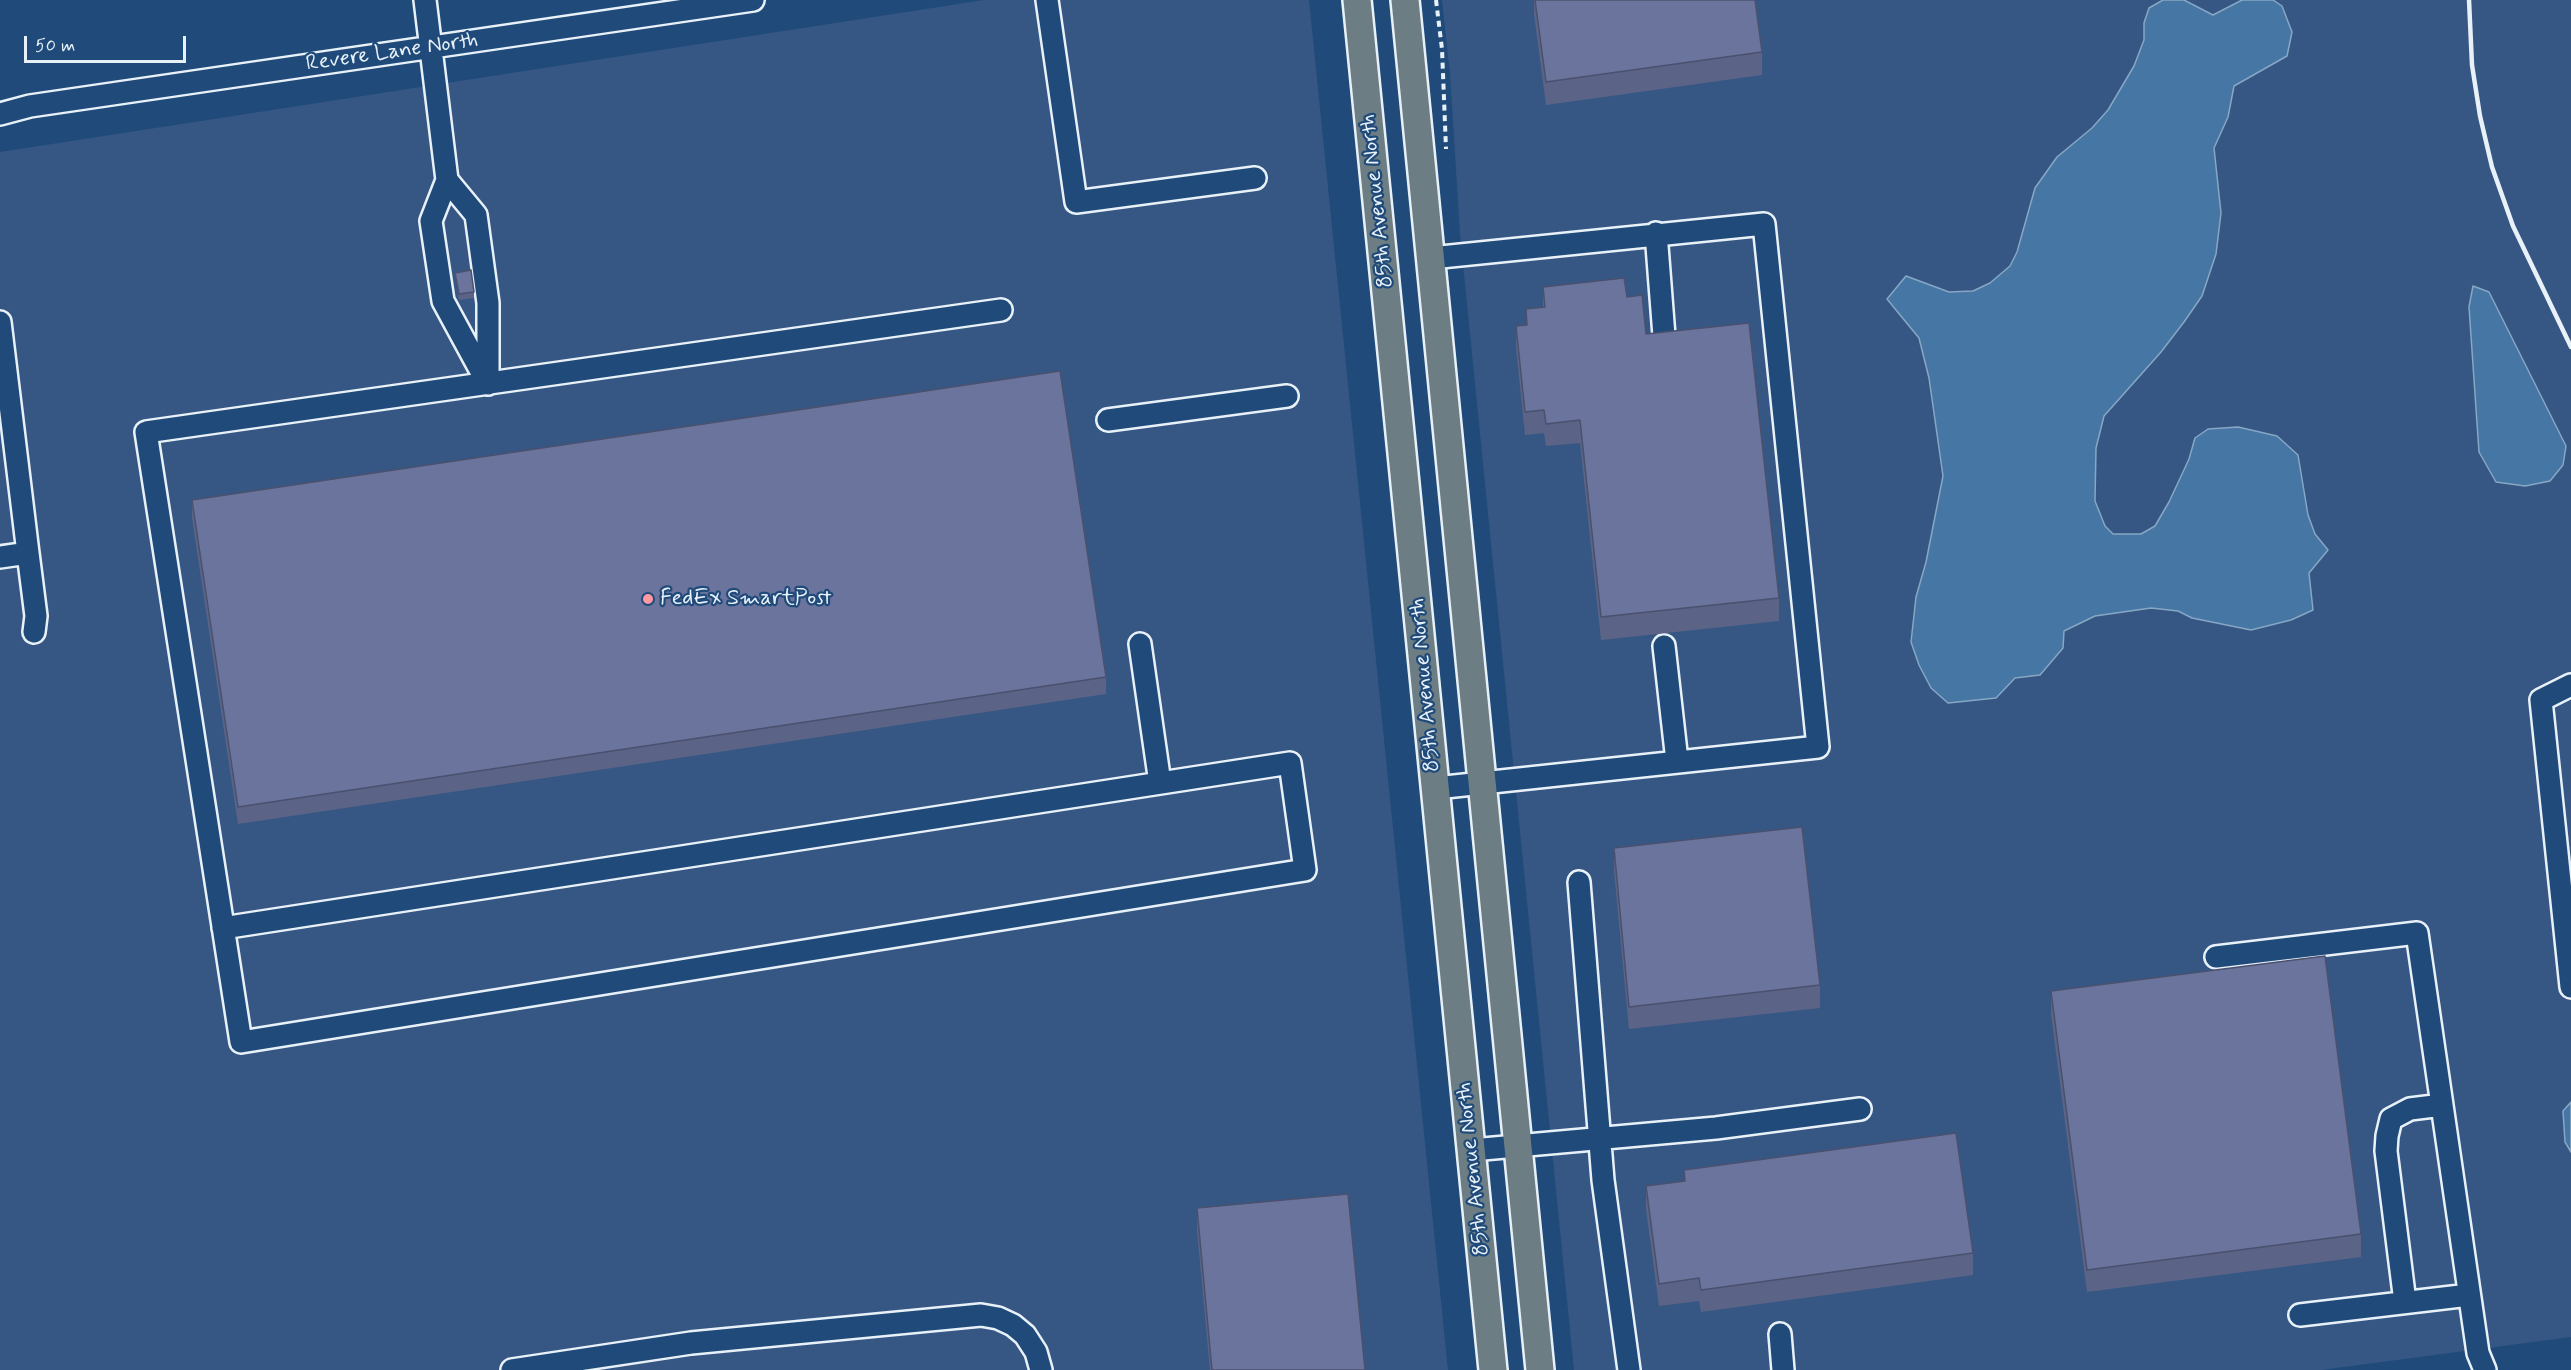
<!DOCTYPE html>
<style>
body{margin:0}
#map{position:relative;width:2571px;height:1370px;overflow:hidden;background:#1f4a7a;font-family:Mynerve,sans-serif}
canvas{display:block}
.scale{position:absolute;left:24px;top:36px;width:162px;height:27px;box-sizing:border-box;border:3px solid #e8f1f8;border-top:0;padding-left:8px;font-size:18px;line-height:21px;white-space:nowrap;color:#e8f1f8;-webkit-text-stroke:4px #1f4a7a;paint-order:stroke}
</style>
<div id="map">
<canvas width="2571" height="1370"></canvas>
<div class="scale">50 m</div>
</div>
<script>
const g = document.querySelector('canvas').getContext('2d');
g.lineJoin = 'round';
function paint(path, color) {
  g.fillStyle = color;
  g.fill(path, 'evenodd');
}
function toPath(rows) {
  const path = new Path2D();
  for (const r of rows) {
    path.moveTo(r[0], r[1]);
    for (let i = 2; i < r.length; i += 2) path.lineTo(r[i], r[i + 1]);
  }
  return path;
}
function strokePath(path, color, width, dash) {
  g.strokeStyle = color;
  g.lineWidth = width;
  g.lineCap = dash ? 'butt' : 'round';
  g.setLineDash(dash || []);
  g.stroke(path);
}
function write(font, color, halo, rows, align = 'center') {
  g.font = font + ' Mynerve,sans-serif';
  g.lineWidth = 4.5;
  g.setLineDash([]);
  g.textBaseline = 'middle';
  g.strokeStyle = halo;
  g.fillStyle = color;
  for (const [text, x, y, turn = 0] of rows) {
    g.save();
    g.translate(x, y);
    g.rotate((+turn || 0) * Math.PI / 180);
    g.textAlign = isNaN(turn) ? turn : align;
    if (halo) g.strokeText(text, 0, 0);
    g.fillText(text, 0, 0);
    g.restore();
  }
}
const built = toPath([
 [984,0,1309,0,1448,1370,0,1370,0,152],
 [1442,0,2571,0,2571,1337,2321,1370,1574,1370,1460,234,1450,74]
]);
const water = toPath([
 [2163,0,2184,0,2213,15,2242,0,2273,0,2282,6,2292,32,2287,56,2234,86,2228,117,2214,148,2221,213,2216,254,2202,296,2184,322,2161,352,2104,416,2096,448,2095,501,2105,526,2113,534,2141,534,2155,526,2169,502,2189,459,2195,438,2208,429,2238,427,2277,436,2298,455,2308,515,2315,534,2328,550,2309,573,2313,610,2291,620,2251,630,2192,618,2178,611,2151,608,2095,616,2064,631,2063,648,2040,675,2015,678,1996,698,1948,703,1931,688,1919,665,1911,642,1916,597,1926,562,1943,476,1929,378,1919,338,1887,299,1906,276,1949,292,1973,291,1990,283,2010,266,2017,252,2035,188,2057,157,2092,128,2108,110,2134,66,2144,40,2144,23,2149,8,2163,0],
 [2473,286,2489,292,2566,446,2563,465,2550,481,2525,486,2496,482,2479,452,2469,307,2473,286],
 [2571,1102,2571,1152,2565,1142,2563,1111,2571,1102]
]);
const path = toPath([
 [1436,0,1442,49,1446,149]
]);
const minor = toPath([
 [425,0,447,180,431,221,443,301,488,384],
 [1047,0,1076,202,1255,178],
 [0,114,30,106,753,0],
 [447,180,476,215,488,303,488,381],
 [1656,233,1664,336],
 [1431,258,1764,224,1818,747,1436,788],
 [0,322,28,553,0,557],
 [1108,420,1287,396],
 [28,553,36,616,34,632],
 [1140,644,1160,783],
 [1664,646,1677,761],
 [2571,685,2541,700,2571,987],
 [1579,882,1603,1180,1629,1370],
 [223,928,1290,763,1305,870,241,1042,146,432,1001,310],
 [2216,957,2417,933,2478,1353,2485,1370],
 [1472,1150,1716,1128,1860,1109],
 [2405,1302,2386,1151,2387,1136,2391,1119,2410,1109,2442,1105],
 [2300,1315,2469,1295],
 [1780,1334,1783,1370],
 [512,1370,691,1343,981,1315,998,1318,1013,1325,1025,1335,1036,1352,1041,1370]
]);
const major = toPath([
 [1357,0,1493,1370],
 [1405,0,1540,1370]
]);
const rail = toPath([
 [2469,0,2472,65,2480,116,2492,167,2513,226,2571,347]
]);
const wall = toPath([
 [1534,0,1755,0,1762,52,1762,75,1546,105,1534,14],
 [455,273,474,292,474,298,459,300],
 [1543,287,1627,297,1779,598,1779,621,1601,640,1580,443,1546,446,1544,433,1525,435,1516,348,1516,326,1526,325,1526,309,1543,307],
 [192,500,1106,677,1106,694,238,824,192,518],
 [1614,848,1820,985,1820,1008,1629,1029,1614,871],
 [2051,991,2361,1234,2361,1257,2087,1292,2051,1014],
 [1684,1170,1973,1253,1973,1275,1701,1312,1699,1301,1659,1306,1646,1209,1646,1186,1684,1181],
 [1197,1208,1365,1370,1210,1370,1197,1231]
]);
const building = toPath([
 [1535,0,1755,0,1762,52,1546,82,1535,0],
 [471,270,474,292,459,294,455,273,471,270],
 [1624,278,1627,297,1642,295,1646,334,1749,323,1779,598,1601,617,1580,420,1546,424,1544,410,1525,412,1516,326,1527,325,1526,309,1545,307,1543,287,1624,278],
 [1060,371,1106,677,238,807,192,500,1060,371],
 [1802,827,1820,985,1629,1007,1614,848,1802,827],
 [2325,956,2361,1234,2087,1270,2051,991,2325,956],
 [1956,1133,1973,1253,1701,1290,1699,1278,1659,1284,1646,1186,1685,1181,1684,1170,1956,1133],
 [1348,1194,1365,1370,1212,1370,1197,1208,1348,1194]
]);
const markers = [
 [648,599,6,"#ff9aa2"]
];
const streetNames = [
 ["Revere Lane North",392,53,-8],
 ["85th Avenue North",1378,201,-96],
 ["85th Avenue North",1426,685,-95],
 ["85th Avenue North",1474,1169,-96]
];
const poiNames = [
 ["FedEx SmartPost",660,599]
];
paint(built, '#365784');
paint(water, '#4676a3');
strokePath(water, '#87a7c5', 1.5);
strokePath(minor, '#e8f1f8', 26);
strokePath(major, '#e8f1f8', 32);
strokePath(path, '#e8f1f8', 4, [6, 4.5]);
strokePath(minor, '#1f4a7a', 21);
strokePath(major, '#6d7d84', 27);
strokePath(rail, '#e8f1f8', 4.5);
paint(wall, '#5b6487');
paint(building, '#6a749d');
strokePath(building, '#4a516e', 1.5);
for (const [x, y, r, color] of markers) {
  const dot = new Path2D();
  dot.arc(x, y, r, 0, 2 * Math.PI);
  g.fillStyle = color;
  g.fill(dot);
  strokePath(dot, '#1f4a7a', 2);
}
write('22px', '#e8f1f8', '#1f4a7a', streetNames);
write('22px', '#e8f1f8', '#1f4a7a', poiNames, 'left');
</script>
